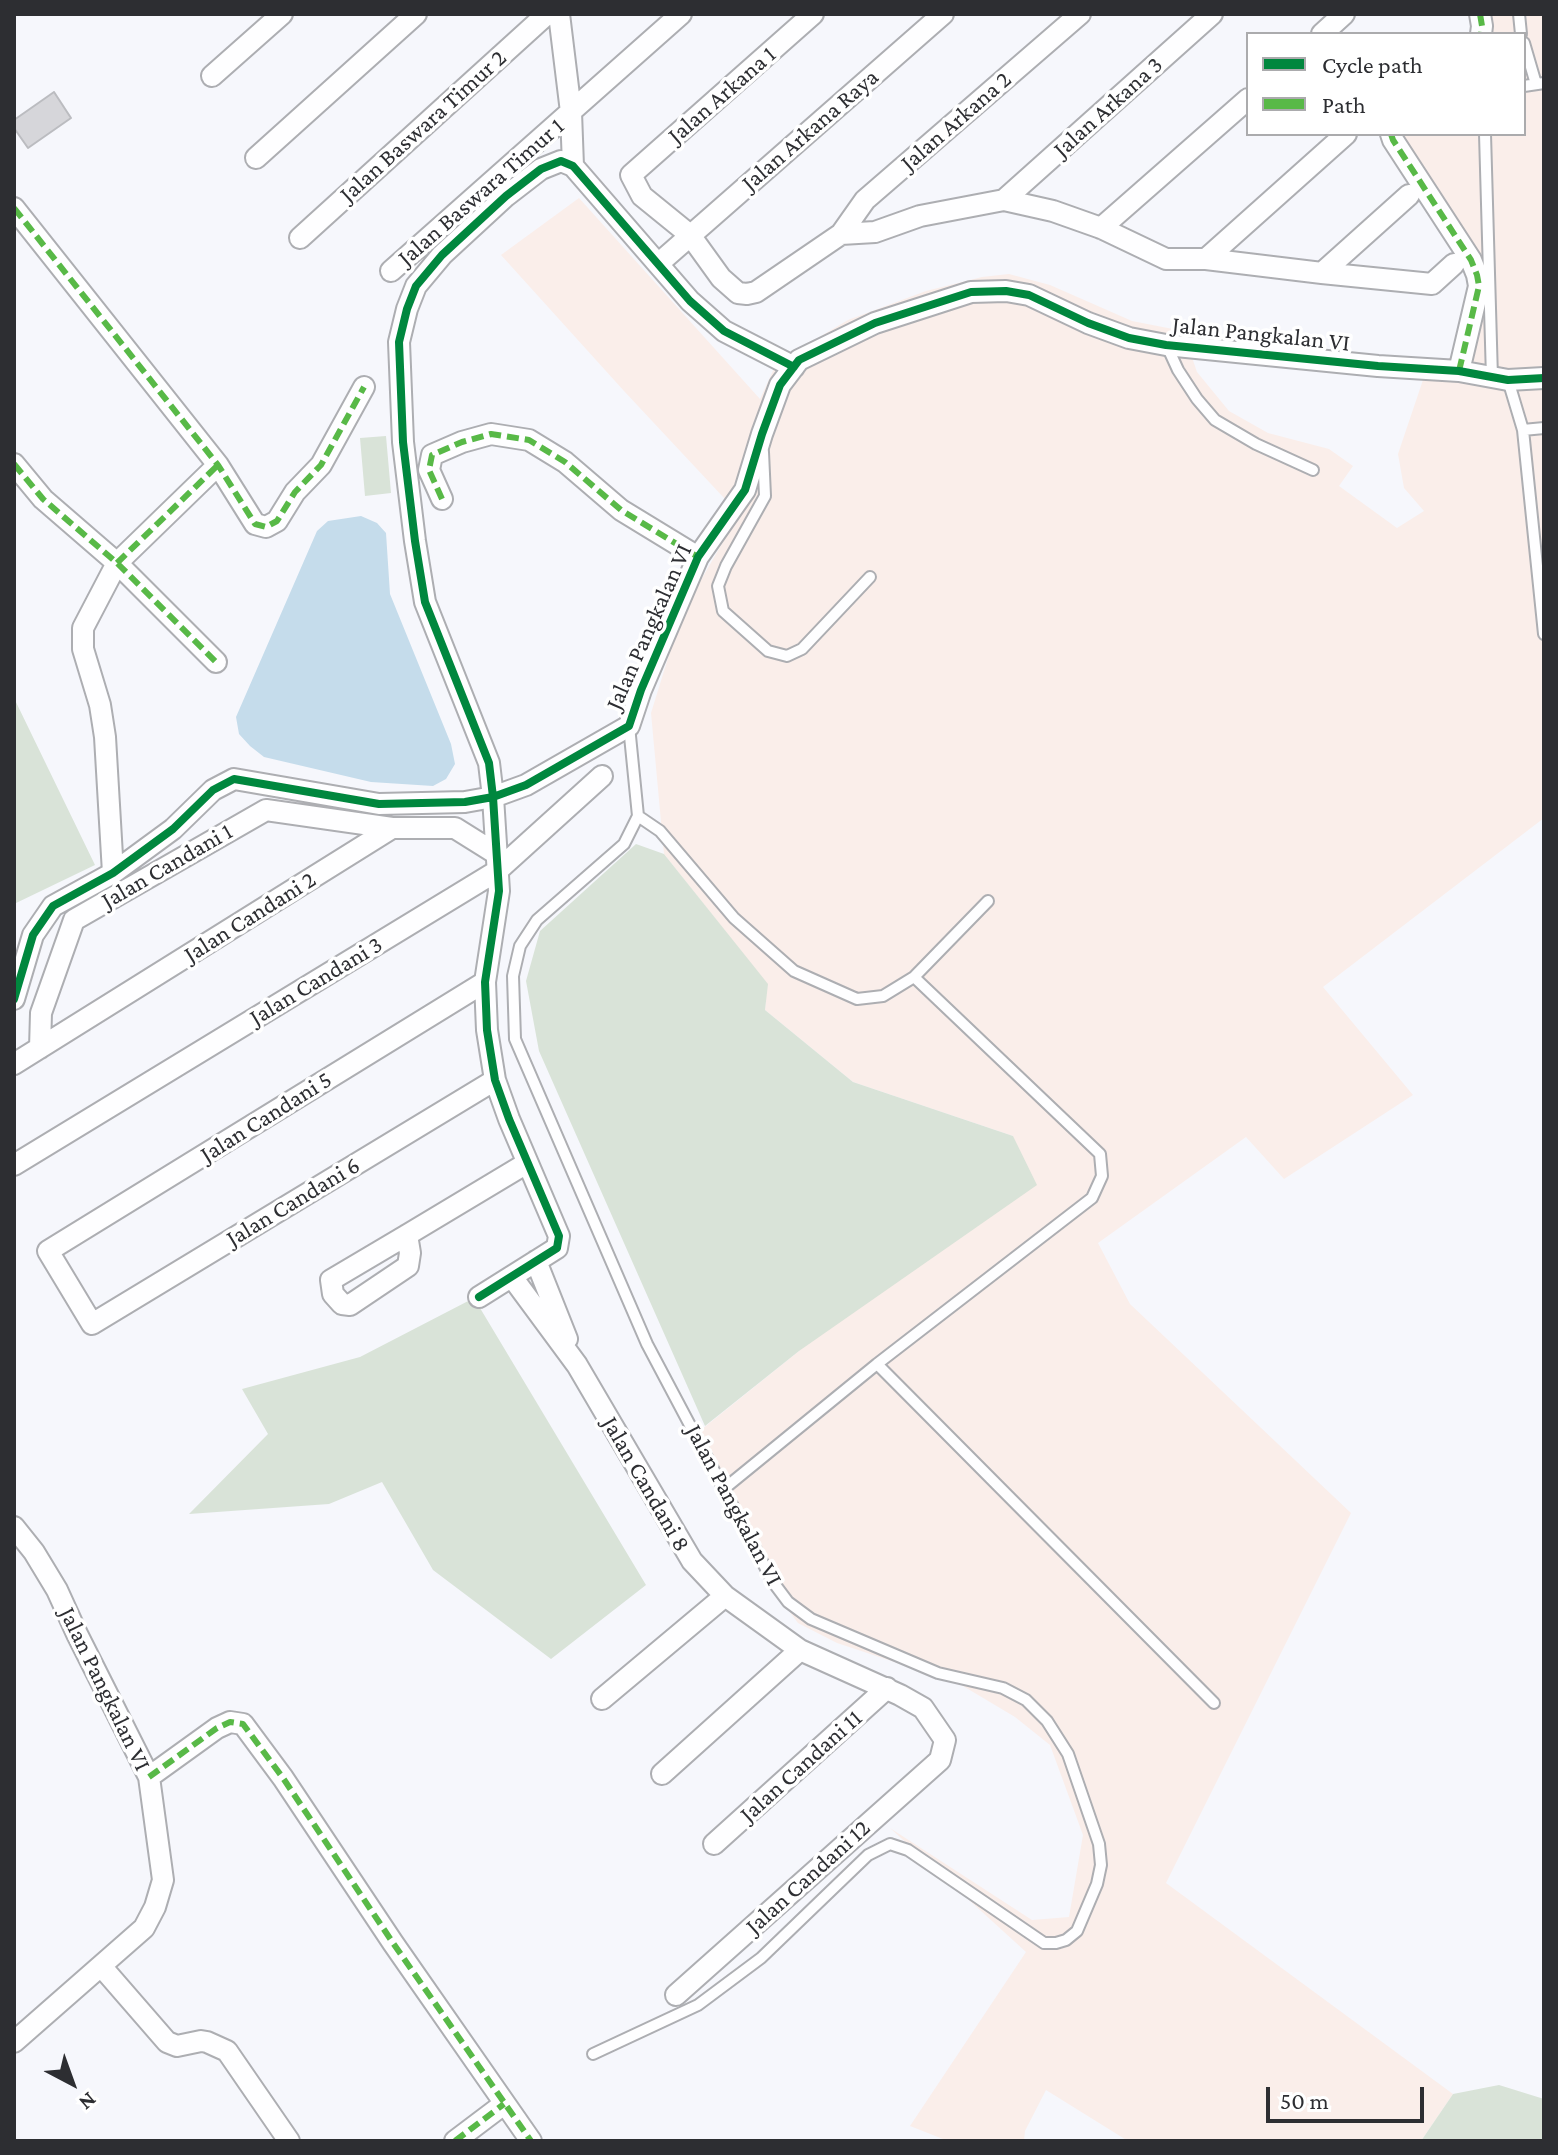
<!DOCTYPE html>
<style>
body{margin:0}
#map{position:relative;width:1558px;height:2155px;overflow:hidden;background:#f6f7fc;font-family:"Crimson Pro",serif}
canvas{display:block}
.frame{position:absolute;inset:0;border:16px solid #2d2e32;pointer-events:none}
.legend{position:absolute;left:1246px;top:32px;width:280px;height:104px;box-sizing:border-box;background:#fff;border:2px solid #ababad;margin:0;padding:10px 14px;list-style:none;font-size:24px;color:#2d2e32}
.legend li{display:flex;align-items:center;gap:16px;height:40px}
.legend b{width:40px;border:2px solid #ababad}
.north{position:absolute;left:32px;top:2043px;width:80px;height:80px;-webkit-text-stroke:6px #fff;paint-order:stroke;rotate:139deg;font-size:22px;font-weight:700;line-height:32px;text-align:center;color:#2d2e32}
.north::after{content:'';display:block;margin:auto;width:28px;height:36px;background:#2d2e32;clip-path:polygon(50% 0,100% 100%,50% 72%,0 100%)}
.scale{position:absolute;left:1266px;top:2087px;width:158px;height:36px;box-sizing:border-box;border:4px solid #2d2e32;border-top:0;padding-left:10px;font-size:24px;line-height:28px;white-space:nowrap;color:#2d2e32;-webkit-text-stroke:6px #fff;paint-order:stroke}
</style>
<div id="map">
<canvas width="1558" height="2155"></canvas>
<div class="frame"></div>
<ul class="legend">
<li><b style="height:10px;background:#00873e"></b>Cycle path</li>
<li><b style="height:10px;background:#58b947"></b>Path</li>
</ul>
<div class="north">N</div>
<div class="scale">50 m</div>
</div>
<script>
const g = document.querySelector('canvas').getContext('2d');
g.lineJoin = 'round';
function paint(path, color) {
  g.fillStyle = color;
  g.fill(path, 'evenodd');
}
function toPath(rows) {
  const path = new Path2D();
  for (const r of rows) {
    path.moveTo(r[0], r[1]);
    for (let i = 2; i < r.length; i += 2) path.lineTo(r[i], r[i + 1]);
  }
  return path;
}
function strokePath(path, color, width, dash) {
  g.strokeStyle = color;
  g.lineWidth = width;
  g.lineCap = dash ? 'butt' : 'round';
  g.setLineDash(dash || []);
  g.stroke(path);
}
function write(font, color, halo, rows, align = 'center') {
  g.font = font + ' "Crimson Pro",serif';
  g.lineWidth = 7;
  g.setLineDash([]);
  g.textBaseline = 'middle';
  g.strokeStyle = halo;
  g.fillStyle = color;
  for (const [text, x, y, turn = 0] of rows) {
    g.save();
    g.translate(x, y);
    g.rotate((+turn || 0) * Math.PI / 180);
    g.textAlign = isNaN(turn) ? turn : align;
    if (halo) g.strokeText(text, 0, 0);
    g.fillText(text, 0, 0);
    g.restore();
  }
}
const industrial = toPath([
 [1490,14,1544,14,1544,818,1323,987,1413,1095,1284,1179,1246,1137,1098,1243,1130,1304,1351,1513,1166,1883,1453,2094,1421,2141,1128,2141,1046,2090,1025,2131,1024,2141,948,2141,910,2126,1026,1952,890,1828,1032,1920,1069,1917,1083,1835,1050,1745,1015,1717,958,1683,837,1643,798,1623,771,1587,691,1438,799,1351,1013,1136,853,1082,765,1010,767,984,664,854,651,713,682,613,739,514,624,391,501,255,579,198,760,399,777,362,848,320,926,291,982,277,1009,274,1050,285,1132,321,1183,331,1197,372,1229,411,1268,433,1329,449,1353,466,1339,486,1397,528,1424,511,1404,488,1398,454,1424,377,1452,356,1471,279,1386,134,1524,134,1524,34,1472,34]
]);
const green = toPath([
 [386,436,391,493,365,496,360,438],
 [14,698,95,865,14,904],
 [636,844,664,854,768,984,765,1010,853,1082,1013,1136,1037,1185,799,1351,705,1426,539,1051,526,981,540,931],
 [474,1298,646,1585,551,1659,433,1570,382,1482,329,1504,189,1514,268,1434,242,1389,360,1357],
 [1499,2085,1544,2099,1544,2141,1421,2141,1453,2094]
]);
const water = toPath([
 [361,516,377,523,386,533,390,594,451,744,455,764,446,779,433,786,371,782,264,757,250,746,239,734,236,717,317,531,328,521]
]);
const building = toPath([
 [54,92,71,118,28,148,14,128,14,120,54,92]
]);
const service = toPath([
 [1519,14,1521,34],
 [1524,43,1536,84],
 [1524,86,1544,83],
 [1485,134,1492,378],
 [1167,346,1178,370,1197,399,1215,420,1256,444,1313,470],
 [1508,380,1523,430,1544,634],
 [1523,430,1544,428],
 [763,452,765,496,726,566,718,586,723,611,768,651,787,656,802,649,870,577],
 [638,816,660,831,734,918,794,971,857,999,883,996,914,977],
 [877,1364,1214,1703],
 [725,1488,877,1364,1092,1198,1102,1176,1100,1154,914,977,988,901],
 [593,2054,698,2005,761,1958,868,1855,890,1844,908,1850,1044,1943,1056,1943,1066,1940,1077,1931,1097,1884,1101,1865,1099,1844,1068,1754,1047,1721,1026,1700,1003,1688,938,1673,811,1619,788,1602,773,1582,647,1344,515,1039,513,976,520,946,537,920,624,844,638,816,629,726]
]);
const minor = toPath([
 [559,14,571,112,573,166],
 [813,14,631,175,642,196,690,235,721,278,738,293,747,294,756,292,841,234,875,232,920,216,1004,200,1053,211,1101,228,1166,259,1206,259,1322,273,1432,284,1454,264],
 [1480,14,1482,26,1481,34],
 [1322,34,1344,14],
 [212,76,282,14],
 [1391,134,1393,140,1471,260,1477,275,1479,286,1459,371],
 [256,158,416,14],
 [1004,200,1212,14],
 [14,208,218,465,255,524,266,527,277,521,295,492,321,465,364,387],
 [1101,228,1248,99],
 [841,234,865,200,1080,14],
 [300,238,547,14],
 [1206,259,1346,134],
 [658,264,943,14],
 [391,271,681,14],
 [1322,273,1409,195],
 [14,464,43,499,117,563,216,662],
 [442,499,429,470,432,455,462,442,491,434,529,440,565,462,621,510,698,557],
 [113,873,105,737,100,705,83,649,83,628,117,563,218,465],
 [485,982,48,1251,92,1324,495,1080],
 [14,999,33,935,53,906,113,873,173,829,213,790,234,779,379,804,465,802,493,797,526,785,629,726,641,690,698,557,745,490,762,434,780,385,799,360,875,323,971,292,1006,291,1029,295,1088,323,1129,338,1166,345,1378,366,1459,371,1508,380,1544,378],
 [40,1048,41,1013,74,920,266,810,392,828],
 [14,1064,392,828,455,828,495,853],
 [14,1165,497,871,602,776],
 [407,1235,410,1253,408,1266,350,1305,342,1304,333,1294,331,1280,407,1235,527,1163],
 [536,1261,567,1339],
 [512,1277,577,1365,692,1561,725,1596,800,1650,900,1695,923,1708,945,1740,940,1760,676,1995],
 [479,1297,557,1248,559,1236,509,1119,495,1080,487,1030,485,982,499,891,493,797,489,763,425,602,415,541,403,442,399,342,407,309,416,286,442,255,506,196,541,169,561,161,573,166,690,301,724,331,794,367],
 [14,1527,34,1552,57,1590,77,1634,149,1777,163,1880,155,1907,144,1928,14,2042],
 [602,1699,725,1596],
 [662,1774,800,1650],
 [149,1777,217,1728,230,1722,243,1724,283,1778,393,1943,531,2141],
 [714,1844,887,1688],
 [101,1966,167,2042,177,2046,201,2041,207,2042,227,2051,289,2141],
 [455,2141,504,2104]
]);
const quiet = toPath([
 [1480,14,1482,26,1481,34],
 [1391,134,1393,140,1471,260,1477,275,1479,286,1459,371],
 [14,208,218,465,255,524,266,527,277,521,295,492,321,465,364,387],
 [14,464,43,499,117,563,216,662],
 [442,499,429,470,432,455,462,442,491,434,529,440,565,462,621,510,698,557],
 [117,563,218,465],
 [149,1777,217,1728,230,1722,243,1724,283,1778,393,1943,531,2141],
 [455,2141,504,2104]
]);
const cycleway = toPath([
 [14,999,33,935,53,906,113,873,173,829,213,790,234,779,379,804,465,802,493,797,526,785,629,726,641,690,698,557,745,490,762,434,780,385,799,360,875,323,971,292,1006,291,1029,295,1088,323,1129,338,1166,345,1378,366,1459,371,1508,380,1544,378],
 [479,1297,557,1248,559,1236,509,1119,495,1080,487,1030,485,982,499,891,493,797,489,763,425,602,415,541,403,442,399,342,407,309,416,286,442,255,506,196,541,169,561,161,573,166,690,301,724,331,794,367]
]);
const streetNames = [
 ["Jalan Arkana 1",722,95,-41],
 ["Jalan Arkana 3",1108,107,-42],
 ["Jalan Arkana 2",956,121,-41],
 ["Jalan Baswara Timur 2",423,126,-42],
 ["Jalan Arkana Raya",810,130,-41],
 ["Jalan Baswara Timur 1",481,192,-41],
 ["Jalan Pangkalan VI",1261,334,6],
 ["Jalan Pangkalan VI",649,627,-66],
 ["Jalan Candani 1",167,866,-30],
 ["Jalan Candani 2",250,917,-32],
 ["Jalan Candani 3",316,981,-31],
 ["Jalan Candani 5",266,1117,-32],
 ["Jalan Candani 6",293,1202,-31],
 ["Jalan Candani 8",646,1484,60],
 ["Jalan Pangkalan VI",734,1505,62],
 ["Jalan Pangkalan VI",105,1689,64],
 ["Jalan Candani 11",801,1766,-42],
 ["Jalan Candani 12",808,1877,-42]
];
paint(industrial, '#faeeea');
paint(green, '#d9e3d8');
paint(water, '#c5dceb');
paint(building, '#d6d6da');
strokePath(building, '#bbbcc0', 2);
strokePath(service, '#adaeb2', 14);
strokePath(minor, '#adaeb2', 24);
strokePath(service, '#fefeff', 10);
strokePath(minor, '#fefeff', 20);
strokePath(quiet, '#58b947', 6, [12, 6]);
strokePath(cycleway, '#00873e', 8);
write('24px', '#2d2e32', '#fff', streetNames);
</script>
